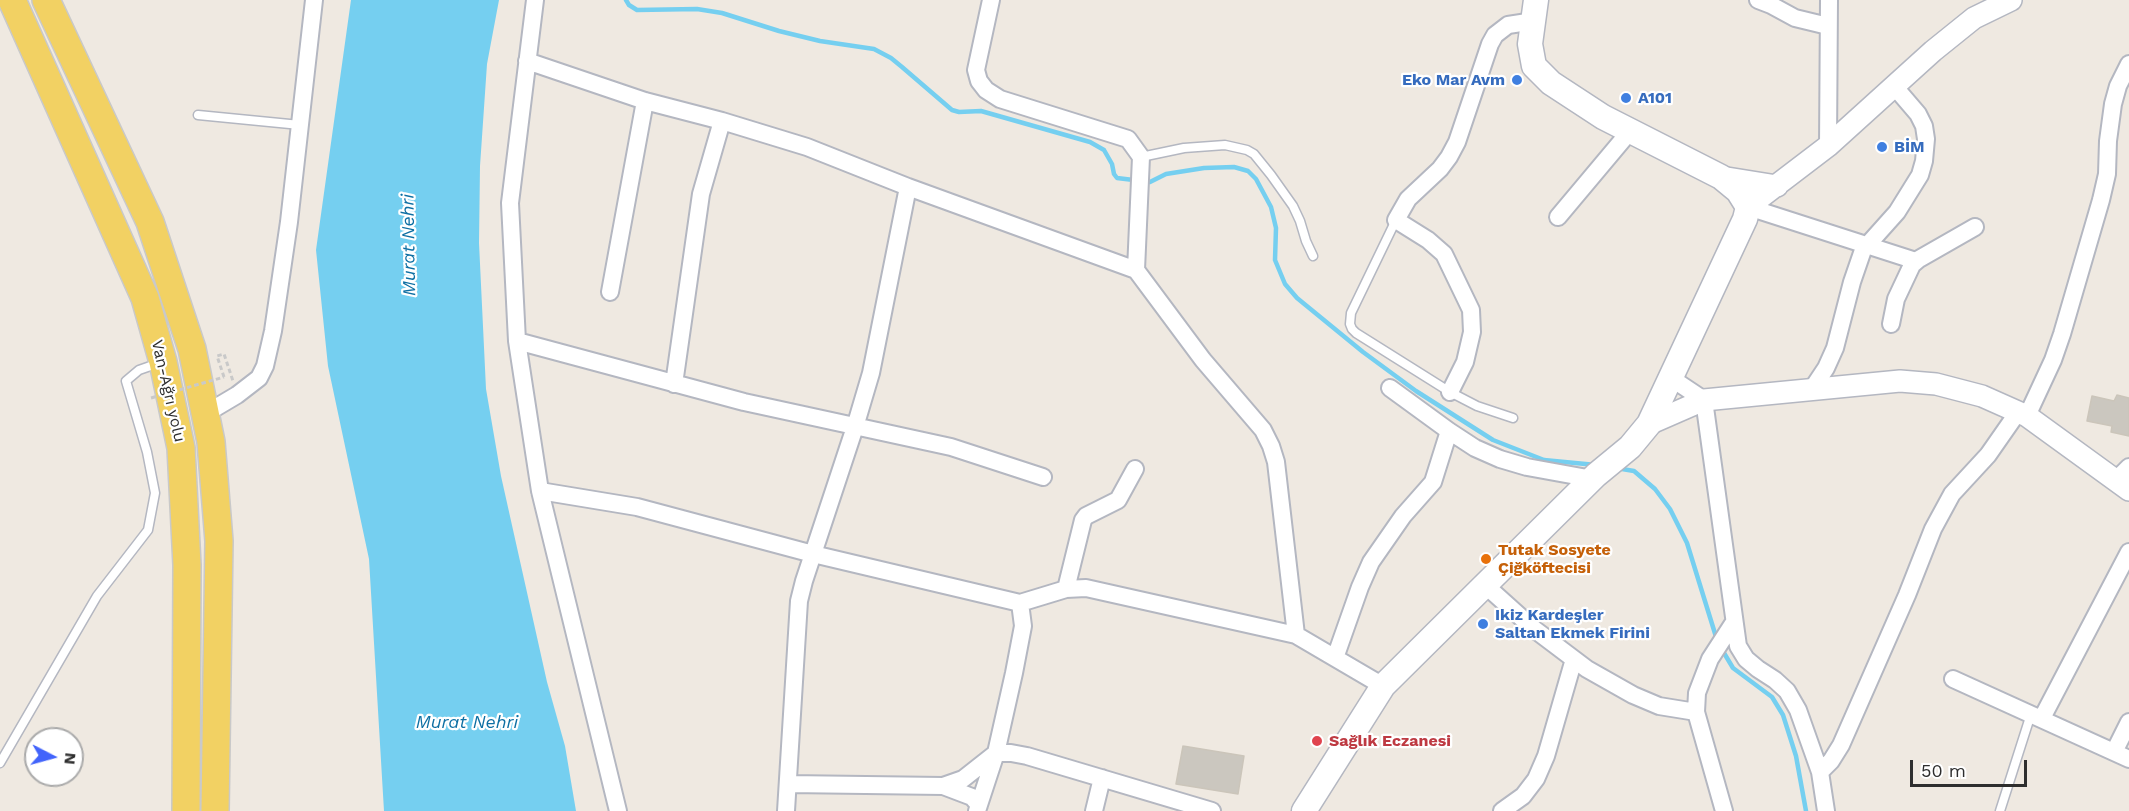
<!DOCTYPE html>
<meta charset="utf-8">
<style>
body{margin:0}
#map{position:relative;width:2129px;height:811px;overflow:hidden;background:#efe9e1;font-family:"Work Sans",sans-serif}
canvas{display:block}
.north{position:absolute;left:24px;top:727px;width:60px;height:60px;box-sizing:border-box;background:#fff;border:2px solid #ababab;border-radius:50%;rotate:96deg;font-size:16px;font-weight:700;line-height:24px;text-align:center;color:#2e2e2e}
.north::after{content:'';display:block;margin:auto;width:21px;height:27px;background:#4264fb;clip-path:polygon(50% 0,100% 100%,50% 72%,0 100%)}
.scale{position:absolute;left:1910px;top:760px;width:117px;height:27px;box-sizing:border-box;border:3px solid #2e2e2e;border-top:0;padding-left:8px;font-size:18px;line-height:21px;white-space:nowrap;color:#2e2e2e;-webkit-text-stroke:4px #fff;paint-order:stroke}
</style>
<div id="map">
<canvas width="2129" height="811"></canvas>
<div class="north">N</div>
<div class="scale">50 m</div>
</div>
<script>
const g = document.querySelector('canvas').getContext('2d');
g.lineJoin = 'round';
function paint(path, color) {
  g.fillStyle = color;
  g.fill(path, 'evenodd');
}
function toPath(rows) {
  const path = new Path2D();
  for (const r of rows) {
    path.moveTo(r[0], r[1]);
    for (let i = 2; i < r.length; i += 2) path.lineTo(r[i], r[i + 1]);
  }
  return path;
}
function strokePath(path, color, width, dash) {
  g.strokeStyle = color;
  g.lineWidth = width;
  g.lineCap = dash ? 'butt' : 'round';
  g.setLineDash(dash || []);
  g.stroke(path);
}
function write(font, color, halo, rows, align = 'center') {
  g.font = font + ' "Work Sans",sans-serif';
  g.lineWidth = 4.5;
  g.setLineDash([]);
  g.textBaseline = 'middle';
  g.strokeStyle = halo;
  g.fillStyle = color;
  for (const [text, x, y, turn = 0] of rows) {
    g.save();
    g.translate(x, y);
    g.rotate((+turn || 0) * Math.PI / 180);
    g.textAlign = isNaN(turn) ? turn : align;
    if (halo) g.strokeText(text, 0, 0);
    g.fillText(text, 0, 0);
    g.restore();
  }
}
const water = toPath([
 [351,0,499,0,487,64,480,166,479,243,486,389,501,476,547,682,565,746,576,811,384,811,369,559,328,366,316,250]
]);
const stream = toPath([
 [626,0,629,5,637,10,697,9,722,13,779,31,820,41,874,49,891,58,902,67,952,110,959,112,981,111,1090,142,1104,150,1112,164,1114,174,1117,178,1150,182,1166,174,1204,168,1234,167,1248,171,1256,179,1271,207,1276,228,1275,260,1285,284,1297,298,1363,352,1416,391,1493,440,1544,460,1596,465],
 [1616,468,1634,471,1655,489,1670,509,1687,543,1717,640],
 [1721,648,1733,668,1772,697,1783,715,1796,756,1806,811]
]);
const building = toPath([
 [2117,395,2129,398,2129,436,2111,432,2112,426,2087,421,2092,396,2114,401,2117,395],
 [1183,746,1244,756,1238,794,1176,784,1183,746]
]);
const path = toPath([
 [224,377,217,356,224,354,233,381]
]);
const service = toPath([
 [198,115,300,125],
 [1141,157,1184,148,1225,145,1247,150,1254,154,1271,175,1293,206,1300,221,1306,241,1313,256],
 [1396,220,1351,313,1350,324,1352,329,1356,333,1450,392,1477,406,1513,418],
 [0,763,97,596,148,530,155,493,147,452,126,381,139,370,159,363],
 [2000,811,2031,714]
]);
const minor = toPath([
 [535,0,510,203,517,341,540,491,618,811],
 [991,0,976,70,979,81,986,90,1000,99,1128,139,1141,157,1136,270],
 [1758,0,1771,5,1795,18,1828,26],
 [527,61,645,101,722,121,807,147,908,187,1136,270,1203,360,1263,430,1271,446,1276,462,1296,635],
 [1828,146,1829,0],
 [1748,207,1916,261],
 [1558,217,1631,130],
 [610,292,645,101],
 [1891,324,1896,299,1912,265,1919,259,1975,227],
 [517,341,744,402,951,447,1043,477],
 [1671,378,1704,400,1738,646,1746,659,1758,669,1775,680,1787,691,1798,710,1820,772,1826,811],
 [674,384,701,194,722,121],
 [1390,388,1449,431,1475,448,1500,459,1527,467,1593,479],
 [1812,389,1826,368,1835,348,1852,282,1863,250,1897,212,1920,175,1924,161,1926,139,1924,126,1918,114,1894,86],
 [1450,392,1465,362,1472,332,1471,310,1444,254,1428,240,1396,220,1408,199,1440,169,1449,157,1457,142,1490,44,1495,35,1508,25,1534,21],
 [205,414,237,395,259,378,265,366,273,331,289,222,314,0],
 [2027,416,2053,360,2062,334,2101,200,2107,174,2108,141,2113,104,2118,86,2129,64],
 [2116,480,2129,467],
 [540,491,637,507,813,554,1020,603,1066,589,1086,588,1296,635,1383,686],
 [1485,585,1534,629,1587,669,1633,695,1659,706,1696,712],
 [1066,589,1083,520,1086,516,1118,500,1135,469],
 [1335,658,1360,587,1371,562,1403,516,1433,482,1449,431],
 [1953,679,2129,759],
 [2042,718,2129,552],
 [2114,752,2129,722],
 [1820,772,1831,761,1841,745,1907,595,1933,529,1952,494,1988,455,2018,412],
 [788,784,943,786,963,779,996,753,1011,753,1027,756,1212,811],
 [943,786,972,797,979,805],
 [786,811,799,601,804,581,855,427,871,373,908,187],
 [977,811,996,753,1014,673,1023,626,1020,603],
 [1094,811,1102,778],
 [1502,811,1523,796,1536,779,1546,756,1574,659],
 [1724,811,1696,712,1697,693,1710,659,1734,622]
]);
const tertiary = toPath([
 [1721,177,1777,186],
 [1748,207,1828,146,1933,51,1974,18,2011,0],
 [1649,424,1704,400,1900,381,1936,384,1982,396,2027,416,2129,490]
]);
const secondary = toPath([
 [1304,811,1383,686,1596,475,1630,447,1649,424,1745,219,1748,207,1738,191,1721,177,1603,117,1551,83,1534,66,1530,44,1536,0]
]);
const primary = toPath([
 [12,0,145,298,163,362,181,448,187,565,186,811],
 [46,0,150,222,192,349,211,442,219,541,215,811]
]);
const pathBridge = toPath([
 [151,398,224,377]
]);
const markers = [
 [1517,80,6,"#3f7fe0"],
 [1626,98,6,"#3f7fe0"],
 [1882,147,6,"#3f7fe0"],
 [1486,559,6,"#e8710a"],
 [1483,624,6,"#3f7fe0"],
 [1317,741,6,"#e0444e"]
];
const shopNames = [
 ["Eko Mar Avm",1505,80,"right"],
 ["A101",1638,98],
 ["BİM",1894,147],
 ["Ikiz Kardeşler",1495,615],
 ["Saltan Ekmek Firini",1495,633]
];
const streetNames = [
 ["Van-Ağrı yolu",168,391,77]
];
const foodNames = [
 ["Tutak Sosyete",1498,550],
 ["Çiğköftecisi",1498,568]
];
const healthNames = [
 ["Sağlık Eczanesi",1329,741]
];
const waterNames = [
 ["Murat Nehri",409,245,-91],
 ["Murat Nehri",467,723]
];
paint(water, '#75cff0');
strokePath(stream, '#75cff0', 4.5);
paint(building, '#cbc7bf');
strokePath(building, '#cbc5ba', 1.5);
strokePath(service, '#b4b7c1', 11);
strokePath(minor, '#b4b7c1', 20);
strokePath(tertiary, '#b4b7c1', 24);
strokePath(secondary, '#b4b7c1', 27);
strokePath(primary, '#c9c9c9', 30);
strokePath(path, '#c9c9c9', 3, [4.5, 3]);
strokePath(service, '#fff', 8);
strokePath(minor, '#fff', 16);
strokePath(tertiary, '#fff', 21);
strokePath(secondary, '#fff', 24);
strokePath(primary, '#f2d163', 27);
strokePath(pathBridge, '#c9c9c9', 3, [4.5, 3]);
for (const [x, y, r, color] of markers) {
  const dot = new Path2D();
  dot.arc(x, y, r, 0, 2 * Math.PI);
  g.fillStyle = color;
  g.fill(dot);
  strokePath(dot, '#fff', 2);
}
write('bold 16px', '#366cbe', '#fff', shopNames, 'left');
write('16px', '#2e2e2e', '#fff', streetNames);
write('bold 16px', '#c56008', '#fff', foodNames, 'left');
write('bold 16px', '#be3a42', '#fff', healthNames, 'left');
write('italic 18px', '#0d6fa3', '#fff', waterNames);
</script>
